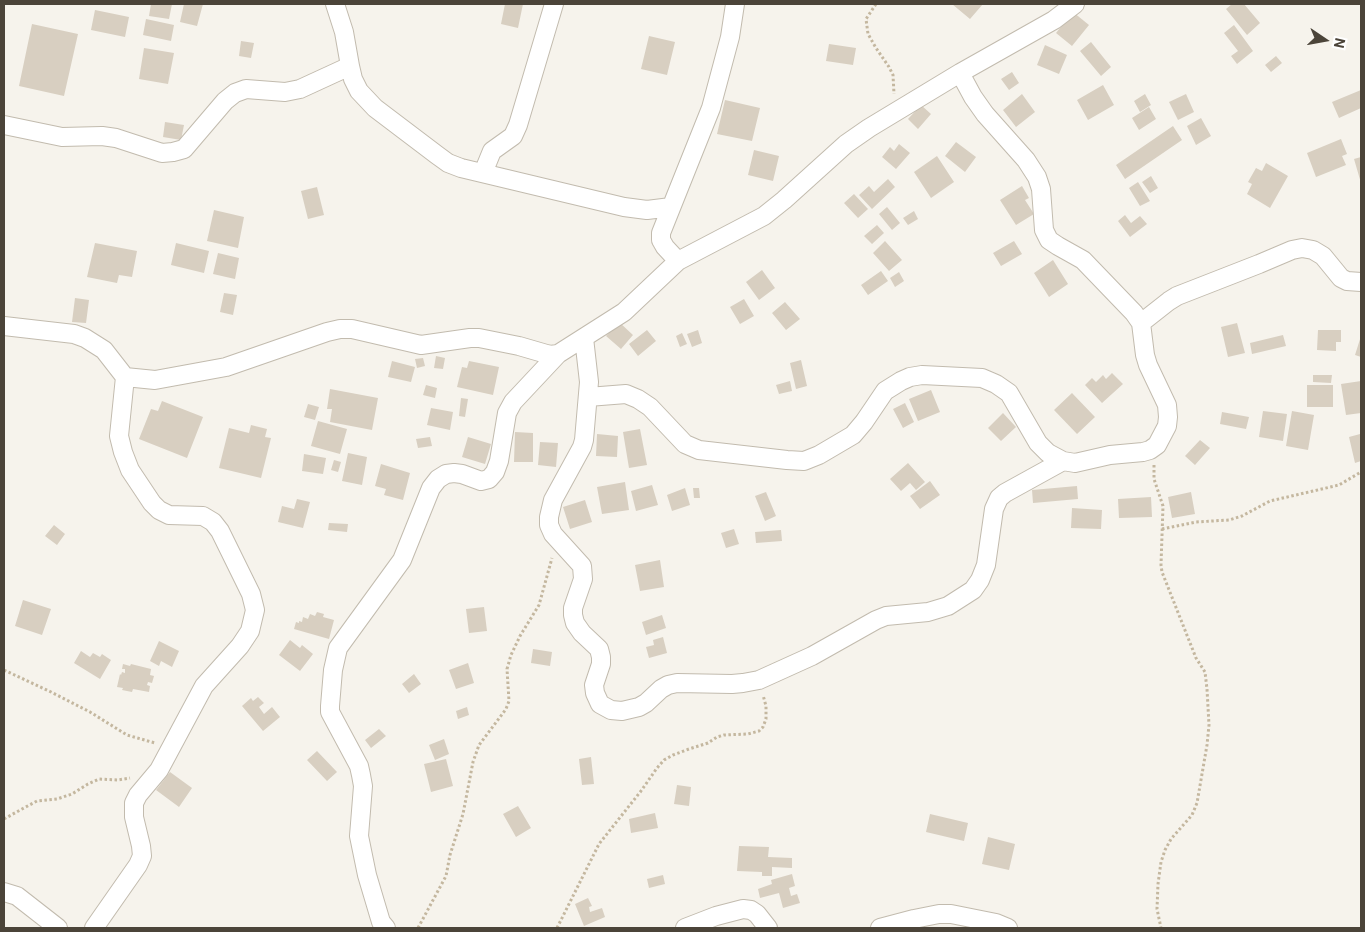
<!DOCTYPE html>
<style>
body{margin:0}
#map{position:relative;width:1365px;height:932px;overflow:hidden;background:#f6f3ec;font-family:Roboto,sans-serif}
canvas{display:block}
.frame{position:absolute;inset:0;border:5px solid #4b4439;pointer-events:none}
.north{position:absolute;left:1300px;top:15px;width:50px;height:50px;-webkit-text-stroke:4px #fff;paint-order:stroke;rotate:102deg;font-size:14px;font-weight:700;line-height:20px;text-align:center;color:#4b4439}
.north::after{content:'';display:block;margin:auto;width:18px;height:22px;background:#4b4439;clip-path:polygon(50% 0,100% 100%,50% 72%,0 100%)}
</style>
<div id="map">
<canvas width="1365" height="932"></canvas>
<div class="frame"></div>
<div class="north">N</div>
</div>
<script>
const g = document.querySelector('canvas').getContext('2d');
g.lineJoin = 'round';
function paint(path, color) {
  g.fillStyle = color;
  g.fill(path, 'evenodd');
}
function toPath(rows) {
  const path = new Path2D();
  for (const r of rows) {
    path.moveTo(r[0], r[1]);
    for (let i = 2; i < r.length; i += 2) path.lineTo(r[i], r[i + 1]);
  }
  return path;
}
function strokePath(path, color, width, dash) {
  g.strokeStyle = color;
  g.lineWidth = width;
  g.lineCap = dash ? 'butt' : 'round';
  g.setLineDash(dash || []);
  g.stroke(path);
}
const building = toPath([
 [151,4,172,4,169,19,149,16],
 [184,4,203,4,197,26,180,22],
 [505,4,523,4,518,28,501,24],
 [952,4,983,4,970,19],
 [1232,4,1244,4,1260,23,1247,35,1226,9],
 [95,10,129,17,125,37,91,30],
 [1073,12,1089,25,1072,46,1056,33],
 [146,19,174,25,171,41,143,35],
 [32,24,78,34,64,96,19,86],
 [1234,25,1253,51,1237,64,1231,56,1238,51,1224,33],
 [649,36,675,42,667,75,641,69],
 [241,41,254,43,251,58,239,56],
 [1091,42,1111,67,1101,76,1080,51],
 [829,44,856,48,853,65,826,61],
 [1045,45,1067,55,1059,74,1037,65],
 [144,48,174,53,168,84,139,79],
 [1276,56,1282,63,1271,72,1265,65],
 [1012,72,1019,83,1009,90,1001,79],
 [1103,85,1114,105,1088,120,1077,100],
 [1361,90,1361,108,1339,118,1332,102],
 [1022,94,1035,112,1016,127,1003,110],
 [1145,94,1151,105,1140,112,1134,101],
 [1186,94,1194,112,1178,120,1169,102],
 [725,100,760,108,752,141,717,134],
 [921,105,931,114,918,129,908,119],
 [1149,107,1156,119,1139,130,1132,118],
 [1201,118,1211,136,1196,145,1187,126],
 [165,122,184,125,181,140,163,137],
 [1173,126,1182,140,1125,179,1116,165],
 [1341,139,1347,154,1342,156,1346,165,1316,177,1307,153],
 [956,142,976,157,965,172,945,156],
 [899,144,910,153,896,169,882,157,890,147,894,151],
 [754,150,779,156,773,181,748,175],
 [937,156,954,182,931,198,914,172],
 [1361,157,1361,183,1354,159],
 [1266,163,1288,176,1270,208,1247,194,1252,184,1248,182,1256,168,1262,171],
 [1151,176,1158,188,1150,193,1142,182],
 [888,179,895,187,872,209,859,195,869,186,874,192],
 [1138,182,1150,201,1140,206,1129,188],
 [1022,186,1029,198,1025,200,1034,214,1016,225,1000,200],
 [317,187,324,215,308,219,301,191],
 [854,194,868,209,858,218,844,203],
 [887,207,900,223,892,230,879,214],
 [214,210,244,217,238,248,207,241],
 [914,211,918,219,908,225,903,218],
 [1125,215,1131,223,1140,216,1147,224,1130,237,1118,221],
 [877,225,884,233,872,244,864,236],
 [885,241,902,260,889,271,873,253],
 [1014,241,1022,254,1001,266,993,253],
 [95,243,137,251,132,277,119,275,117,283,87,277],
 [176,243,209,251,204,273,171,265],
 [218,253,239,258,235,279,213,274],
 [1053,260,1068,284,1049,297,1034,273],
 [762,270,775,288,759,300,746,282],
 [881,271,888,281,868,295,861,285],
 [899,272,904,281,895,287,890,278],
 [224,293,237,295,233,315,220,312],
 [75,298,89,300,86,323,72,322],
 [744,299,754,316,740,324,730,307],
 [785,302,800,319,786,330,772,313],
 [619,322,633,335,621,349,606,336],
 [1237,323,1245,353,1228,357,1221,327],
 [647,330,656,341,638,356,629,344],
 [698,330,702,343,692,347,687,334],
 [1318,330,1341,330,1341,342,1336,342,1336,351,1317,350],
 [682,333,687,344,680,347,676,336],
 [1283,335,1286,346,1252,354,1250,343],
 [1361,336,1361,357,1355,355],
 [436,356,445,358,443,369,434,368],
 [423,358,425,366,417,368,415,359],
 [801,360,807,386,796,389,790,363],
 [392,361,415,367,411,382,388,377],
 [469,361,499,367,493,395,457,387,462,367,467,368],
 [1112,373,1123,384,1102,403,1085,385,1092,378,1096,382,1103,375,1106,379],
 [1313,375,1332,375,1331,383,1313,382],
 [790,381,792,391,779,394,776,385],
 [1361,381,1361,413,1346,415,1341,384],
 [426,385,437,388,435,398,423,395],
 [1307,385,1333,385,1333,407,1307,407],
 [330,389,378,398,372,430,330,422,332,409,327,409],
 [931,390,940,412,918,421,909,399],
 [1072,393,1095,417,1077,434,1054,410],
 [461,398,468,399,465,417,459,416],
 [162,401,203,417,187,458,139,439,151,409,158,411],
 [905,403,914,422,903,428,893,409],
 [308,404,319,407,315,420,304,417],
 [431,408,453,412,450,430,427,425],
 [1263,411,1287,414,1283,441,1259,437],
 [1292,411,1314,415,1308,450,1286,446],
 [1222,412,1249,417,1246,429,1220,424],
 [1003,413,1016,427,1001,441,988,428],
 [318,421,347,429,340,454,311,446],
 [251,425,267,429,265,437,271,438,261,478,219,468,229,428,249,433],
 [640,429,647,465,629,468,623,432],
 [515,432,533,433,533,462,514,462],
 [597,434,618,436,617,457,596,456],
 [1360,434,1361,461,1355,463,1349,437],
 [430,437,432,446,418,448,416,439],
 [468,437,491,444,485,464,462,457],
 [1200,440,1210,448,1195,465,1185,456],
 [540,442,558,443,556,467,538,465],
 [348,453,367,457,362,485,342,481],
 [304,454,326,458,323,474,302,471],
 [334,460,341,462,338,472,331,470],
 [908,463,925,482,916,490,910,483,901,491,890,479],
 [381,464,410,473,403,500,384,495,386,489,375,486],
 [930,481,940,495,920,509,910,496],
 [625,482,629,510,602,514,597,487],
 [652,485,658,505,636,511,631,491],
 [1077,486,1078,499,1033,503,1032,490],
 [685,488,690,505,672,511,667,495],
 [693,488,699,488,700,498,694,498],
 [766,492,776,516,765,521,755,496],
 [1191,492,1195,514,1172,518,1168,497],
 [1151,497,1152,517,1119,518,1118,499],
 [297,499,310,502,303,528,278,522,282,506,294,509],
 [585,500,592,522,570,529,563,507],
 [1072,508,1102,510,1101,529,1071,528],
 [329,523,348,524,347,532,328,530],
 [54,525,65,534,57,545,45,536],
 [734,529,739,544,726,548,721,533],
 [781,530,782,541,756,543,755,532],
 [660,560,664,587,640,591,635,565],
 [23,600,51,609,42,635,15,626],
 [484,607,487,631,469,633,466,609],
 [317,612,324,614,323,617,334,620,329,639,294,629,296,622,299,623,299,621,302,622,303,617,308,619,310,614,315,616],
 [662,615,666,628,646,635,642,622],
 [663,637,667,653,649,658,646,647,654,645,653,640],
 [290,640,300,648,302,645,313,654,300,671,279,655],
 [159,641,179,651,172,667,161,661,159,666,150,661],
 [533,649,552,652,550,666,531,663],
 [81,651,90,657,93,653,100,657,102,654,111,660,100,679,74,663],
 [468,663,474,683,456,689,449,670],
 [123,664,130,666,131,664,151,669,150,675,154,676,152,683,148,682,147,685,150,686,149,692,133,689,132,692,122,690,123,688,117,687,120,674,121,675,122,672,125,673,125,669,122,669],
 [414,674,421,684,409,693,402,684],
 [258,697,264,703,259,707,264,714,272,707,280,717,263,731,242,706,251,698,253,701],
 [467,707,469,715,458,719,456,711],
 [379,729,386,736,371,748,365,740],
 [444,739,449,754,435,760,429,745],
 [317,751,337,772,327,781,307,760],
 [591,757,594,784,582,785,579,759],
 [446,759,453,786,431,792,424,764],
 [170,772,192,788,179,807,156,790],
 [677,785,691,787,689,806,674,804],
 [518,806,531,828,516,837,503,814],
 [655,813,658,828,631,833,629,819],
 [930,814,968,823,964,841,926,832],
 [988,837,1015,844,1009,870,982,864],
 [739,846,769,847,768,857,792,858,792,868,772,867,772,876,762,876,762,872,737,871],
 [792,874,795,886,789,888,791,896,797,894,800,903,783,908,779,893,760,898,758,889,772,884,771,880],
 [663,875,665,884,649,888,647,879],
 [588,898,592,906,589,907,590,912,602,908,605,917,584,926,575,904]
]);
const path = toPath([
 [876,4,866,19,868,34,876,48,889,67,893,75,894,94],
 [1154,465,1154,479,1163,506,1161,565,1162,572,1196,658,1205,672,1207,689,1209,725,1207,745,1197,803,1192,815,1171,839,1165,850,1161,862,1158,884,1157,909,1161,928],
 [1162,529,1196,522,1229,520,1242,516,1270,501,1339,485,1361,472],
 [4,670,51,692,90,712,127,735,155,743],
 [4,819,22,809,37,801,57,799,72,794,88,784,99,779,118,780,130,778],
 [418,928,446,876,450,855,463,814,473,762,479,745,506,709,509,701,507,669,511,655,520,636,539,605,552,558],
 [557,928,599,844,641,791,657,768,664,760,673,755,689,749,708,743,717,737,724,735,748,734,759,731,763,727,766,719,766,706,763,695]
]);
const minor = toPath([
 [335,4,344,32,350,66,353,79,359,91,375,108,437,155,448,163,461,168,624,207,647,210,671,207],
 [4,125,62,137,102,136,116,138,162,153,173,152,184,149,225,101,235,93,246,89,285,92,300,89,350,66],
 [483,173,492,151,513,136,518,125,554,4],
 [678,261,665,247,661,240,661,233,711,108,730,37,735,4],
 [1141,323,1169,301,1177,296,1259,264,1292,250,1302,248,1313,250,1323,256,1341,278,1347,281,1361,282],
 [4,326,74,334,85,338,104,350,125,377,155,380,226,367,327,332,340,329,352,329,421,345,470,338,479,338,519,346,550,355,558,354,624,312,678,261,764,216,784,200,846,144,869,128,960,73,1054,20,1075,4],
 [584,338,589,382,584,440,582,447,553,500,549,517,549,525,553,534,582,566,583,579,573,608,573,615,575,623,582,633,599,649,601,657,601,664,594,685,595,693,600,704,611,710,622,711,639,707,646,703,661,689,668,685,677,683,732,684,743,683,759,680,812,656,876,620,886,616,928,612,948,606,973,590,980,580,986,565,994,509,999,498,1005,493,1063,461],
 [588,397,626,394,638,399,650,407,685,444,699,450,787,460,804,461,819,455,853,435,864,422,885,391,901,381,910,377,922,375,982,378,996,384,1009,393,1038,443,1048,453,1063,461,1075,463,1110,455,1143,452,1150,450,1157,445,1167,426,1168,417,1167,405,1148,365,1145,355,1141,323,1134,313,1083,260,1058,246,1049,240,1044,230,1041,189,1037,177,1026,160,985,114,973,97,960,73],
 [4,892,17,896,58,928],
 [94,928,138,865,142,856,141,846,134,817,134,803,138,795,159,770,204,686,240,646,250,631,255,610,251,594,220,531,213,522,203,516,169,515,159,510,152,503,130,470,123,452,119,436,125,377],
 [386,928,381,922,367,875,359,836,363,786,361,775,359,766,330,712,330,706,333,670,338,648,402,560,431,488,438,479,446,474,454,473,462,474,481,481,489,479,495,472,499,461,507,413,513,402,558,354],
 [685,928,716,916,743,909,751,910,757,914,768,928],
 [880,928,914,919,939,914,951,914,996,923,1008,928]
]);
paint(building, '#d8cfc1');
strokePath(minor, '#c2bbae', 20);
strokePath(path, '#c4b79f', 3, [2.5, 2.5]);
strokePath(minor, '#fff', 18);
</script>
